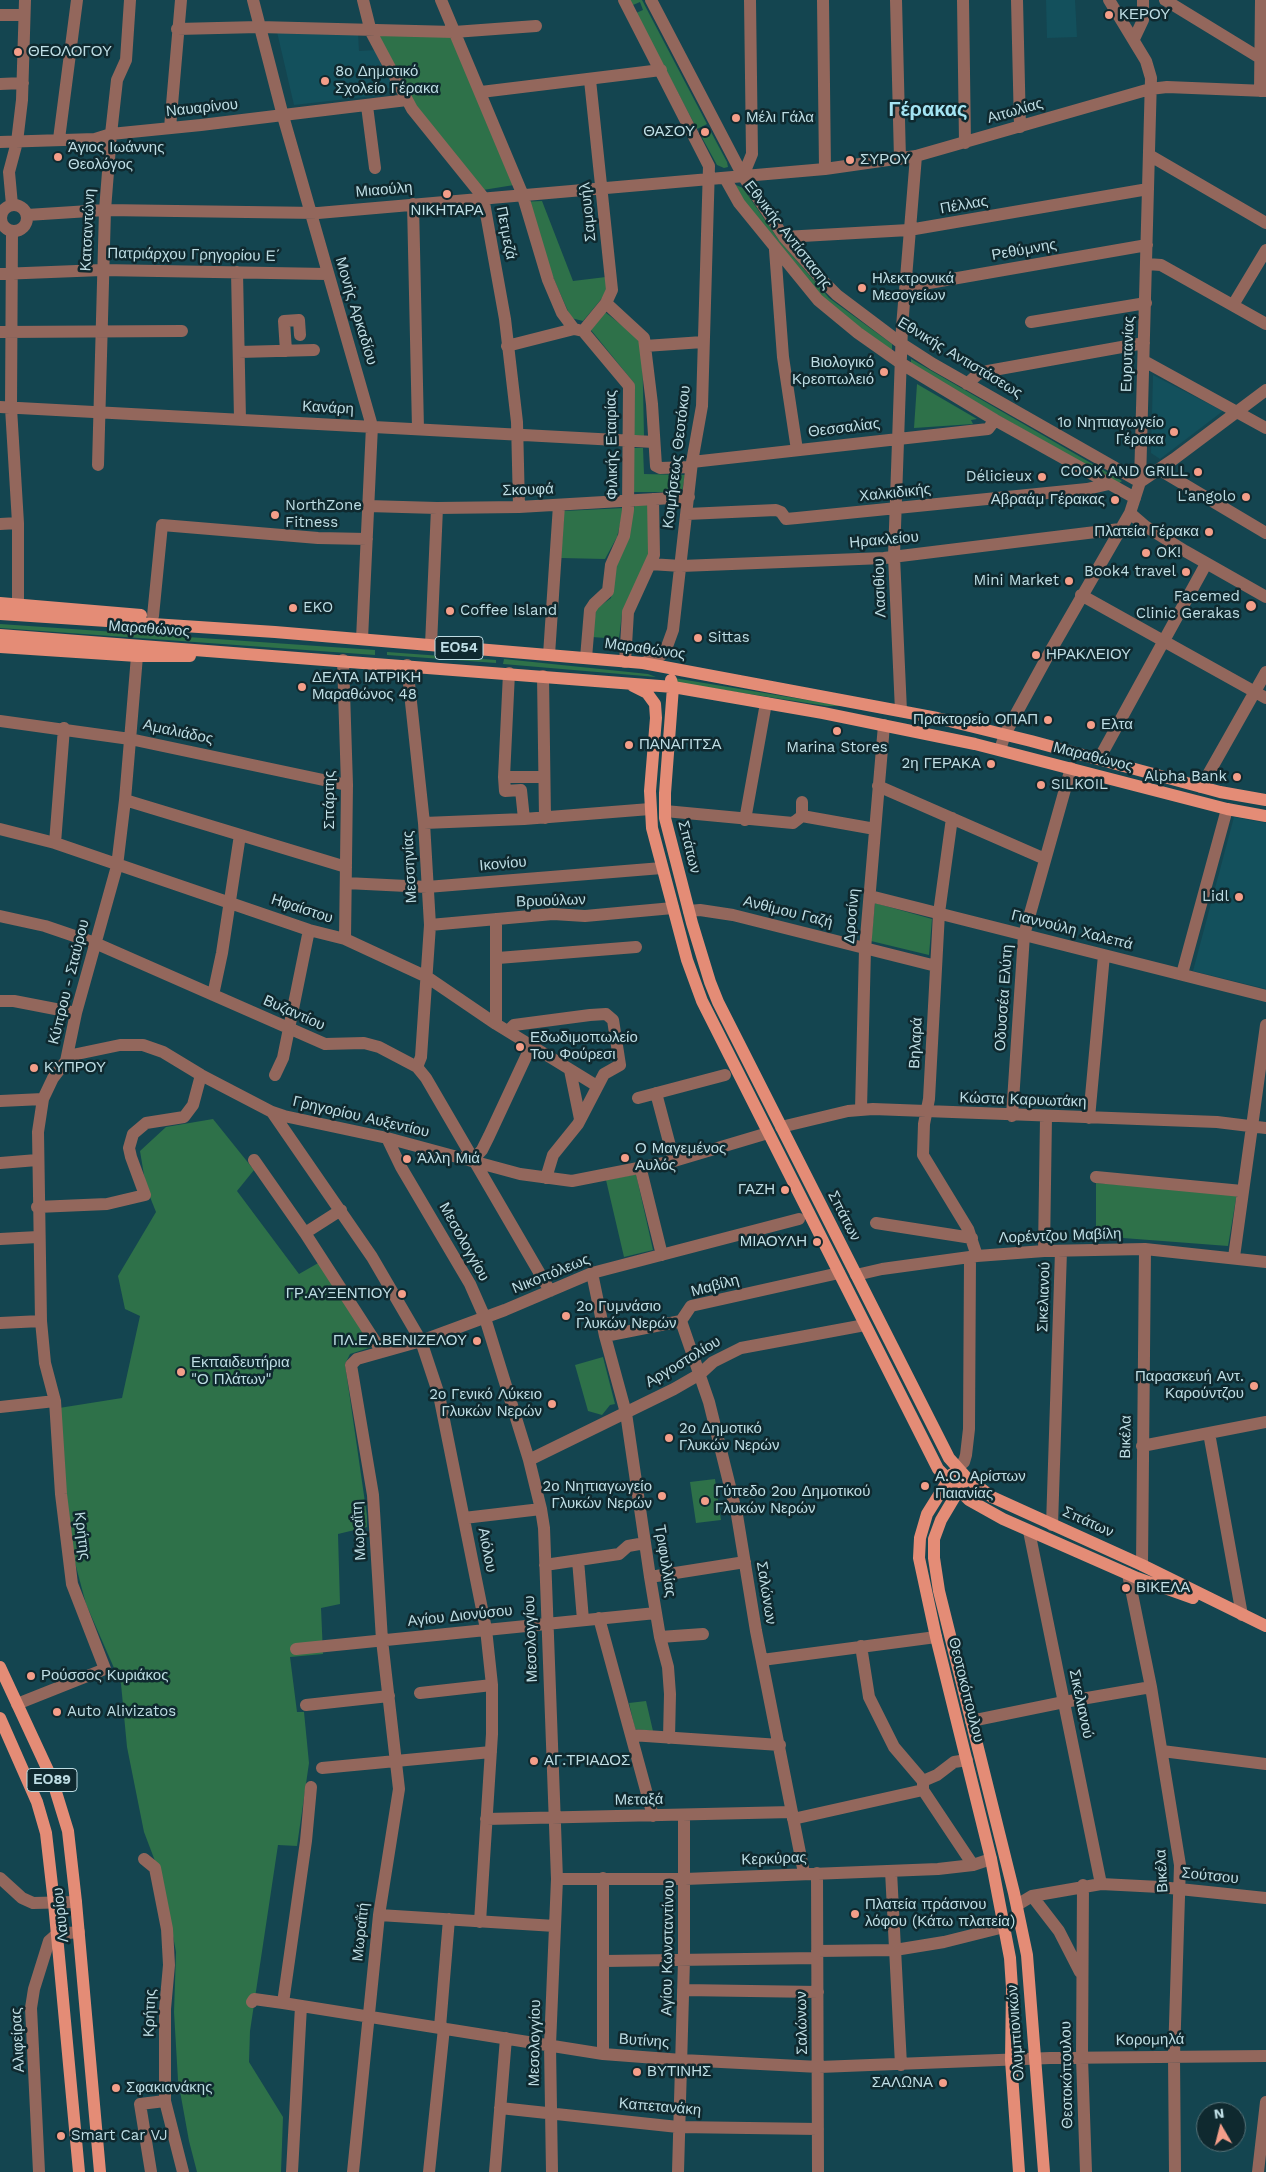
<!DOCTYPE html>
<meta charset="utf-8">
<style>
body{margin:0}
#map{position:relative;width:1266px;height:2172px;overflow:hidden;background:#144550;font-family:"Work Sans",sans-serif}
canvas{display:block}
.north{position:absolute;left:1196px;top:2102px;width:50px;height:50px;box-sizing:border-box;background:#0f292f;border:1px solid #557177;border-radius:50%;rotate:352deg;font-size:14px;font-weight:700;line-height:20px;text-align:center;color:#bedde4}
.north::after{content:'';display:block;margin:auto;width:18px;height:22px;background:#f49e89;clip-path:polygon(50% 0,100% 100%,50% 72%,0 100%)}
</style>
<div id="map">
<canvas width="1266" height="2172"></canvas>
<div class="north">N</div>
</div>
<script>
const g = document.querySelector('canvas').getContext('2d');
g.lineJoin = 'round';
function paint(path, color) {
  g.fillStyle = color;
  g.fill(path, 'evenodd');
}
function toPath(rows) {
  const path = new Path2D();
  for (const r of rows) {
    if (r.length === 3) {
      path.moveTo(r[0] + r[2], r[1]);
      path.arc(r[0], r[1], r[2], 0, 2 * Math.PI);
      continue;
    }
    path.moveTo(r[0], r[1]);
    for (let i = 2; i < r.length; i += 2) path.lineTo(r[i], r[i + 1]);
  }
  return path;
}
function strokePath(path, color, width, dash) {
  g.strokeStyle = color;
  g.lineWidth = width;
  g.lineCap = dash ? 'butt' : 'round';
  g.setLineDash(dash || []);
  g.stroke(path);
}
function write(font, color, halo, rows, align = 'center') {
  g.font = font + ' "Work Sans",sans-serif';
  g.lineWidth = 5;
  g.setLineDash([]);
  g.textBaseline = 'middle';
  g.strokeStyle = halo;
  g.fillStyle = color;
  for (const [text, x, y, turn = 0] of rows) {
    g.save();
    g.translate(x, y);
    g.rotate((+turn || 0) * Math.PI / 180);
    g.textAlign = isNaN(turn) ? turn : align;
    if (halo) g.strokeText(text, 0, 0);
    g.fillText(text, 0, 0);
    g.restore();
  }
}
const built = toPath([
 [1046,0,1075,0,1077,37,1047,38],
 [277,32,358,32,359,51,375,50,391,82,389,82,390,88,381,89,382,95,294,105],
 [1153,375,1223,411,1160,459,1151,453],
 [1234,817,1266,823,1266,989,1193,971]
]);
const green = toPath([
 [630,0,642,0,707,124,697,129,636,13,643,10,640,2,633,5],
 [375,31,450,32,514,185,483,190,416,109],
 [704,130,707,134,711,132,727,162,728,167,724,168,717,165,699,132],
 [736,185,743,188,778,239,829,298,892,344,892,352,821,298,757,222,734,187],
 [542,201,573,281,606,277,608,291,583,321,571,318,520,202],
 [605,312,642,341,644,436,633,435,634,383,591,330],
 [911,359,1122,481,1118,484,911,365],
 [917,384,977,419,971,420,973,424,914,428],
 [634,448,643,448,644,474,685,475,682,492,634,492],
 [649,503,648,557,622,613,619,639,592,637,596,609,611,598,616,562,627,537,635,504],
 [624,508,617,537,605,559,561,558,564,511],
 [0,624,375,650,375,655,0,628],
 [387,652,496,660,496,663,387,655],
 [504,659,648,674,656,677,503,664],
 [674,678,843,706,827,706,678,683],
 [875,903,932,919,929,955,871,941],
 [213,1119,254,1170,237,1191,299,1274,320,1262,372,1347,350,1354,345,1364,367,1516,367,1527,338,1534,340,1604,321,1608,323,1654,290,1657,297,1712,304,1712,309,1763,297,1846,278,1845,250,2031,249,2062,283,2117,281,2172,197,2172,189,2141,178,2080,174,2012,176,1952,163,1882,144,1832,127,1747,121,1684,86,1604,70,1544,59,1408,122,1398,140,1316,125,1309,118,1276,156,1212,146,1187,140,1151,166,1127],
 [636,1174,653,1250,624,1257,606,1180],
 [1096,1183,1237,1193,1228,1246,1123,1238,1096,1240],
 [603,1357,615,1404,610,1405,602,1415,588,1411,575,1365],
 [715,1479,721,1520,696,1523,690,1482],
 [646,1701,653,1731,635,1729,629,1703]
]);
const minor = toPath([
 [253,0,283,116,372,426,362,639],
 [363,0,371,32,412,109,483,197,505,319,517,422,519,507],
 [441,0,522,193,548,280,562,313,574,329,583,331,629,386,628,510,624,536,611,565,608,591,594,604,590,610,586,658],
 [624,0,709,166,702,406,692,462,673,630,665,652,658,657,643,663],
 [651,0,743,176,784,237,823,281,837,295,902,344,933,364,1140,482],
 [823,0,825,169],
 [896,0,900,159],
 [963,0,965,143],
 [1017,0,1020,127],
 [1165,0,1260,58],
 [0,15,24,15],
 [177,29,259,27,454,32,536,26],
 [1134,39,1143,20,1143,0],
 [0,84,23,83],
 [1260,91,1261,0],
 [481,92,661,70],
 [367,106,375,168],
 [170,128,181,0],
 [59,139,77,0],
 [0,142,95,139,111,134,201,125,407,100],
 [1149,155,1266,223],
 [743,176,752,154,750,0],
 [725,178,739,203,818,300,858,333,902,364,995,420,1135,498],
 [413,204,418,429],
 [12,205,9,172,17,142,22,100,25,0],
 [14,218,13],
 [27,215,105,210,318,213,825,169,916,156,1150,89,1167,87,1266,91],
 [12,231,11,408,18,523,18,604],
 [784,237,909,230,1148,189],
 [775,250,783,357,797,450],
 [1147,264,1161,265,1266,324],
 [237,272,240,419],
 [0,274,102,270,327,274],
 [906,287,1147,245],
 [606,303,644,338,652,404,656,466,660,468,691,467],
 [1233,305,1266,250],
 [1031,322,1146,303],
 [583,331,606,303,612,290,590,80],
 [0,332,182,331],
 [507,346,574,329],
 [645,346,703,342],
 [286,351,284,321,299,320,300,335],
 [239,352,314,350],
 [1144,361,1266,428],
 [967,384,978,374,988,371,1144,343],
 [0,407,654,442],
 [692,462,988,429,995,420],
 [98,465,105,210,111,134,117,80,126,60,130,0],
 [1160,470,1266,533],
 [1140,482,1174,459,1266,390],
 [368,506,437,508,519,507,689,497],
 [1130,513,1145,526,1185,551,1266,597],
 [687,514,776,510,781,512,786,519,797,518,1087,489,1109,484],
 [0,524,18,523],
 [650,564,681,566,884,558,1120,529],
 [1081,595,1266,698],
 [153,616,162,525,318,538,367,539],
 [431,645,437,508],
 [549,655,559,505],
 [343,660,347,785,345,939],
 [625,662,628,612,654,555,653,499],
 [407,665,424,823,430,925,421,1057,417,1067],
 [509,673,504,777,505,791,521,790,524,819],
 [543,676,545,818],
 [901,711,894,556,902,327,916,156],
 [0,721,130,739,347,785],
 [1000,750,1005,734,1051,650,1130,513,1140,482,1151,78,1146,61,1109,0],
 [1099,759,1206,564],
 [504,777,544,777],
 [878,786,1045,859],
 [1201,787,1266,672],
 [125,800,346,867],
 [665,811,793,823,802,816,875,829],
 [802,816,802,802],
 [952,818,939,913,929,1099,924,1124,923,1155,968,1229,977,1256],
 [745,820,766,703],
 [424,823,524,819,650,809],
 [0,829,55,843,309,930,345,939,427,977,496,1024,597,1086],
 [55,843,64,728],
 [346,883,427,887,662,868],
 [870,896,1266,996],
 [689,911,700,910,733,915,936,966],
 [0,916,45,926,95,943,325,1044,364,1043,379,1047,417,1067,426,1078,550,1291],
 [430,925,553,914,585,916,673,908],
 [498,958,636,947],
 [1182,974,1227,809],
 [213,995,222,953,240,835],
 [0,1001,14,1001,76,1013],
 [496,1024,496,919],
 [508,1031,514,1025,590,1015,606,1014,613,1020,620,1065,604,1074,578,1124,553,1155,546,1178],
 [66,1061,76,1013,117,866,125,800,137,656],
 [570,1070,580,1119],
 [275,1075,283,1058,309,930],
 [656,1093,674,1161],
 [638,1098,725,1075],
 [0,1101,43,1099],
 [861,1109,865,949,884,725],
 [272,1112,372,1257,421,1341,439,1395,486,1629,492,1685,492,1734,480,1922],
 [1012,1116,1024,935,1071,768],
 [1089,1118,1104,955],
 [781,1127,848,1111,873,1109,1217,1122,1266,1128],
 [387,1138,401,1167,470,1284,485,1318,529,1460,541,1509,544,1528,557,1879,550,2045,552,2172],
 [254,1160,305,1233,382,1352],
 [473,1160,482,1150,489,1136,531,1046],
 [0,1163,37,1160],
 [640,1166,662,1255],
 [1096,1177,1242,1191],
 [37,1207,107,1204,145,1195,131,1157,129,1148,133,1134,146,1123,184,1117,193,1105,201,1075],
 [876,1223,972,1238],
 [305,1233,341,1210],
 [0,1239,38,1237],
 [1044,1251,1046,1117],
 [1234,1257,1266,1025],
 [592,1273,605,1336,626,1413,650,1577,660,1637,668,1667,670,1694,669,1738],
 [856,1275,882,1269,977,1256,1044,1251,1145,1249,1266,1262],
 [681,1321,709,1402,737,1515,756,1631,804,1873],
 [0,1323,41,1321],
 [605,1336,681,1321,691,1306,839,1273],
 [0,1407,55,1401],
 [1209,1433,1242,1615],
 [1142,1446,1266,1422],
 [529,1460,674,1389,700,1374,713,1362,741,1348,865,1325],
 [957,1467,964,1462,966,1455,969,1429,970,1258],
 [464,1518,541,1509],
 [1052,1525,1061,1251],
 [1029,1531,1101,1884],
 [578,1560,583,1620],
 [545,1565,619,1554,628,1546,645,1543],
 [1142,1565,1145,1249],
 [1128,1574,1151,1687,1180,1865,1174,2056,1175,2172],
 [650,1577,745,1562],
 [599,1618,653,1816],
 [660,1637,703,1634],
 [861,1646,869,1697,894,1747,923,1781,923,1790],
 [296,1649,656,1613],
 [762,1660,936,1637],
 [420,1693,492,1685],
 [17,1704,105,1669,72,1584,61,1494,55,1401,45,1363,41,1321,38,1132,43,1099,53,1078,66,1061,77,1054,120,1045,143,1045,163,1052,201,1075,272,1112,284,1116,387,1138,520,1174,572,1181,674,1161,768,1133],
 [306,1705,389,1696],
 [971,1721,1064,1702,1151,1687],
 [631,1735,780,1745],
 [1162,1751,1266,1764],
 [322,1768,491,1752],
 [923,1781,937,1775,954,1762,967,1760],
 [486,1819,792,1812],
 [793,1819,923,1790,973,1865],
 [144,1859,155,1868,167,1929,169,1965,165,2009,165,2101,183,2172],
 [891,1871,901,2065],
 [817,1873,818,2172],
 [0,1878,22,1898,33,1903,76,1902],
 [557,1879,685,1879,938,1869,973,1865,991,1859],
 [1083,1885,1082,2058,1086,2172],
 [1032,1896,1059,1931,1080,1972],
 [1017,1905,1032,1896,1101,1884,1160,1887,1266,1898],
 [379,1915,555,1926],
 [817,1951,895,1950,944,1942,1004,1927],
 [604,1961,817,1958],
 [683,1990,818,1992],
 [252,2002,254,1999,283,2003,603,2054,682,2060,819,2067,1050,2058,1266,2056],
 [283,2003,306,1841,311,1787],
 [440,2027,449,1919],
 [603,2054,603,1878],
 [500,2108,678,2127,818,2129],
 [39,2172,31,2008,34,1989,49,1941,57,1934,79,1932],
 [151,2172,140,2104,165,2101],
 [292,2172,301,2006],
 [353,2172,379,1915,399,1789,382,1640,373,1495,351,1365,357,1359,421,1341,505,1310,592,1273,799,1219],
 [429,2172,444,2028],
 [495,2172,506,2038],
 [678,2172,684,1960,684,1815],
 [1258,2172,1266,2102]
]);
const major = toPath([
 [0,603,141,615],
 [0,614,275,632,643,663,937,718,1031,741,1220,792,1266,800],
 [0,635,673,687,823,713,975,744,1227,809,1266,816],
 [0,647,137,656,190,656],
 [671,680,673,687,665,793,665,818,692,923,710,982,718,1002,949,1458,966,1477,992,1497,1142,1565,1266,1626],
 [633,686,647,693,655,704,656,718,650,791,652,828,687,960,702,1001,938,1469,969,1500,1003,1519,1137,1578,1193,1598],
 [952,1474,927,1514,920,1538,919,1558,936,1637,991,1859,1010,1958,1012,1988,1011,2060,1019,2172],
 [963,1483,941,1520,934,1539,934,1558,939,1591,1014,1893,1027,1955,1044,2172],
 [0,1667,52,1779,68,1831,76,1902,100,2172],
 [0,1718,37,1802,46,1833,54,1903,79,2172]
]);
const markers = [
 [1109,15,5,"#f49e89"],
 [18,52,5,"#f49e89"],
 [325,81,5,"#f49e89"],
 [736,118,5,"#f49e89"],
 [705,132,5,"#f49e89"],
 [58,157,5,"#f49e89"],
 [850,160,5,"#f49e89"],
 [447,194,5,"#f49e89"],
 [862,288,5,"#f49e89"],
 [884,372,5,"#f49e89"],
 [1174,432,5,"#f49e89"],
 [1198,472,5,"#f49e89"],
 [1042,477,5,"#f49e89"],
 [1246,497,5,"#f49e89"],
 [1115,500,5,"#f49e89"],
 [275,515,5,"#f49e89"],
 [1209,532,5,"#f49e89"],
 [1146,553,5,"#f49e89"],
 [1186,572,5,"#f49e89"],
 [1069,581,5,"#f49e89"],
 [1251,606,6,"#f49e89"],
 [293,608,5,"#f49e89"],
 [450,611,5,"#f49e89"],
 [698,638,5,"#f49e89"],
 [1036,655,5,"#f49e89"],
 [302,687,5,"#f49e89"],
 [1048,720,5,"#f49e89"],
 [1091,725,5,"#f49e89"],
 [837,731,5,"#f49e89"],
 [629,745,5,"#f49e89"],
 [991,764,5,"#f49e89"],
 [1237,777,5,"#f49e89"],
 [1041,785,5,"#f49e89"],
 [1239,897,5,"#f49e89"],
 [520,1047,5,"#f49e89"],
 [34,1068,5,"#f49e89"],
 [625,1158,5,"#f49e89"],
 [407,1159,5,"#f49e89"],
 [785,1190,5,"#f49e89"],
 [817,1242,5,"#f49e89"],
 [402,1294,5,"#f49e89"],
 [566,1316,5,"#f49e89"],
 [477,1341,5,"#f49e89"],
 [181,1372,5,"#f49e89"],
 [1254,1386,5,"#f49e89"],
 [552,1404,5,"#f49e89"],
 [669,1438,5,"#f49e89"],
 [925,1486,5,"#f49e89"],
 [662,1496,5,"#f49e89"],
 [705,1501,5,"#f49e89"],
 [1126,1588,5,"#f49e89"],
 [31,1676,5,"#f49e89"],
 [57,1712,5,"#f49e89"],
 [534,1761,5,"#f49e89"],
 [855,1914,5,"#f49e89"],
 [637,2072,5,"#f49e89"],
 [943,2083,5,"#f49e89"],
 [116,2088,5,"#f49e89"],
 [61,2136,5,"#f49e89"]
];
const shields = [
 [459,648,48],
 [52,1780,50]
];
const shieldNames = [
 ["ΕΟ54",459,648],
 ["ΕΟ89",52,1780]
];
const poiNames = [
 ["ΚΕΡΟΥ",1119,15],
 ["ΘΕΟΛΟΓΟΥ",28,52],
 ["8ο Δημοτικό",335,72],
 ["Σχολείο Γέρακα",335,89],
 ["Μέλι Γάλα",746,118],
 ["ΘΑΣΟΥ",695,132,"right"],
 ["Άγιος Ιωάννης",68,148],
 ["Θεολόγος",68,165],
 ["ΣΥΡΟΥ",860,160],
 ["ΝΙΚΗΤΑΡΑ",447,211,"center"],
 ["Ηλεκτρονικά",872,279],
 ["Μεσογείων",872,296],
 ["Βιολογικό",874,363,"right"],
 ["Κρεοπωλειό",874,380,"right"],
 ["1ο Νηπιαγωγείο",1164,423,"right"],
 ["Γέρακα",1164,440,"right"],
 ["COOK AND GRILL",1188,472,"right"],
 ["Délicieux",1032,477,"right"],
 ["L'angolo",1236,497,"right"],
 ["Αβραάμ Γέρακας",1105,500,"right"],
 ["NorthZone",285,506],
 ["Fitness",285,523],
 ["Πλατεία Γέρακα",1199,532,"right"],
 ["OK!",1156,553],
 ["Book4 travel",1176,572,"right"],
 ["Mini Market",1059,581,"right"],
 ["Facemed",1240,597,"right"],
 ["Clinic Gerakas",1240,614,"right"],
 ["EKO",303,608],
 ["Coffee Island",460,611],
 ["Sittas",708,638],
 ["ΗΡΑΚΛΕΙΟΥ",1046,655],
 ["ΔΕΛΤΑ ΙΑΤΡΙΚΗ",312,678],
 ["Μαραθώνος 48",312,695],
 ["Πρακτορείο ΟΠΑΠ",1038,720,"right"],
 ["Ελτα",1101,725],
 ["ΠΑΝΑΓΙΤΣΑ",639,745],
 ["Marina Stores",837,748,"center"],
 ["2η ΓΕΡΑΚΑ",981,764,"right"],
 ["Alpha Bank",1227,777,"right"],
 ["SILKOIL",1051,785],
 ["Lidl",1229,897,"right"],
 ["Εδωδιμοπωλείο",530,1038],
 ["Του Φούρεσι",530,1055],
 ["ΚΥΠΡΟΥ",44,1068],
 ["Ο Μαγεμένος",635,1149],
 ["Αυλός",635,1166],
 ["Άλλη Μιά",417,1159],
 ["ΓΑΖΗ",775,1190,"right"],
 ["ΜΙΑΟΥΛΗ",807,1242,"right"],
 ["ΓΡ.ΑΥΞΕΝΤΙΟΥ",392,1294,"right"],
 ["2ο Γυμνάσιο",576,1307],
 ["Γλυκών Νερών",576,1324],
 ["ΠΛ.ΕΛ.ΒΕΝΙΖΕΛΟΥ",467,1341,"right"],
 ["Εκπαιδευτήρια",191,1363],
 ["\"Ο Πλάτων\"",191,1380],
 ["Παρασκευή Αντ.",1244,1377,"right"],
 ["Καρούντζου",1244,1394,"right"],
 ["2ο Γενικό Λύκειο",542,1395,"right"],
 ["Γλυκών Νερών",542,1412,"right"],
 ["2ο Δημοτικό",679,1429],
 ["Γλυκών Νερών",679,1446],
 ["Α.Ο. Αρίστων",935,1477],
 ["Παιανίας",935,1494],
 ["2ο Νηπιαγωγείο",652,1487,"right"],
 ["Γλυκών Νερών",652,1504,"right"],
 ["Γύπεδο 2ου Δημοτικού",715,1492],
 ["Γλυκών Νερών",715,1509],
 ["ΒΙΚΕΛΑ",1136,1588],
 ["Ρούσσος Κυριάκος",41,1676],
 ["Auto Alivizatos",67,1712],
 ["ΑΓ.ΤΡΙΑΔΟΣ",544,1761],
 ["Πλατεία πράσινου",865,1905],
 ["λόφου (Κάτω πλατεία)",865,1922],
 ["ΒΥΤΙΝΗΣ",647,2072],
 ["ΣΑΛΩΝΑ",933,2083,"right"],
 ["Σφακιανάκης",126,2088],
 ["Smart Car VJ",71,2136]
];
const streetNames = [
 ["Ναυαρίνου",202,108,-6],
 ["Αιτωλίας",1015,111,-16],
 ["Μιαούλη",384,190,-5],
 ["Πέλλας",964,205,-10],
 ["Σαμουήλ",588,212,-96],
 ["Κατσαντώνη",88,230,-87],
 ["Πετμεζά",506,233,79],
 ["Εθνικής Αντίστασης",788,235,52],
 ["Ρεθύμνης",1024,250,-10],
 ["Πατριάρχου Γρηγορίου Ε΄",194,255,1],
 ["Μονής Αρκαδίου",356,311,73],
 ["Ευρυτανίας",1128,354,-88],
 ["Εθνικής Αντιστάσεως",960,358,31],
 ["Κανάρη",328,408,3],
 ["Θεσσαλίας",844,428,-7],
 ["Φιλικής Εταιρίας",612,445,-91],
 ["Κοιμήσεως Θεοτόκου",677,457,-83],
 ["Σκουφά",528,490,-2],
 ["Χαλκιδικής",895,493,-6],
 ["Ηρακλείου",884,540,-5],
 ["Λασιθίου",880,588,-92],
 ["Μαραθώνος",149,629,4],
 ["Μαραθώνος",645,649,8],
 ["Αμαλιάδος",178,732,12],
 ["Μαραθώνος",1093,757,14],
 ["Σπάρτης",330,800,-90],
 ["Σπάτων",689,847,76],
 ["Ικονίου",503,864,-5],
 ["Μεσσηνίας",410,867,-93],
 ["Βρυούλων",551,901,-2],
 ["Ηφαίστου",302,909,18],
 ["Ανθίμου Γαζή",788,912,14],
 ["Δροσίνη",852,916,-85],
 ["Γιαννούλη Χαλεπά",1072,930,14],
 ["Κύπρου - Σταύρου",69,982,-76],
 ["Οδυσσέα Ελύτη",1004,998,-86],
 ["Βυζαντίου",294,1013,24],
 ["Βηλαρά",916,1043,-87],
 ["Κώστα Καρυωτάκη",1023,1100,2],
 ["Γρηγορίου Αυξεντίου",361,1117,13],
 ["Σπάτων",844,1216,63],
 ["Λορέντζου Μαβίλη",1060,1236,-2],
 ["Μεσολογγίου",464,1242,61],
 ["Νικοπόλεως",551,1274,-22],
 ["Μαβίλη",715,1286,-15],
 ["Σικελιανού",1044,1297,-88],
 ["Αργοστολίου",683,1362,-31],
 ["Βικέλα",1126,1437,-89],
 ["Σπάτων",1088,1522,24],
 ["Μωραΐτη",359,1531,-94],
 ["Κρήτης",82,1536,83],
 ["Αιόλου",487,1550,79],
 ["Τριφυλλίας",665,1561,81],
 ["Σαλώνων",766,1593,81],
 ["Αγίου Διονύσου",460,1616,-6],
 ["Μεσολογγίου",531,1639,-92],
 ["Θεοτοκόπουλου",966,1690,76],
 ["Σικελιανού",1081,1704,78],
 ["Μεταξά",639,1800,-1],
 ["Κερκύρας",774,1859,-2],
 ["Βικέλα",1162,1871,-93],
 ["Σούτσου",1210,1876,6],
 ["Λαυρίου",61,1915,-96],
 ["Μωραΐτή",361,1932,-84],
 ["Αγίου Κωνσταντίνου",668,1948,-89],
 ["Κρήτης",150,2013,-88],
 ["Σαλώνων",802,2023,-91],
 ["Ολυμπιονικών",1016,2033,-94],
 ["Αλιφείρας",18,2040,-93],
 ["Κορομηλά",1150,2040,-1],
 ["Βυτίνης",644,2041,4],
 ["Μεσολογγίου",535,2043,-89],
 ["Θεοτοκόπουλου",1067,2075,-91],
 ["Καπετανάκη",660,2107,5]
];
const districtNames = [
 ["Γέρακας",928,110]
];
paint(built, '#13505c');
paint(green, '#2e7149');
strokePath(minor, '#93675c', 12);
strokePath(major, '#e48c76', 12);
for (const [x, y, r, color] of markers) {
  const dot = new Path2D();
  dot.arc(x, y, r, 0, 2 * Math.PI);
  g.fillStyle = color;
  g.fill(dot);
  strokePath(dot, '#0f292f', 2);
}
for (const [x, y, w] of shields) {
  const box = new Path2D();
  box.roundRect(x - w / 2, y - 11.5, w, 23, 4);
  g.fillStyle = '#0f292f';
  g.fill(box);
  strokePath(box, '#bedde4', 1);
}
write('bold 14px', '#bedde4', null, shieldNames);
write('15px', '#bedde4', '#0f292f', poiNames, 'left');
write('15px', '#bedde4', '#0f292f', streetNames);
write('bold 20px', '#a4e4f3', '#0f292f', districtNames);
</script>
